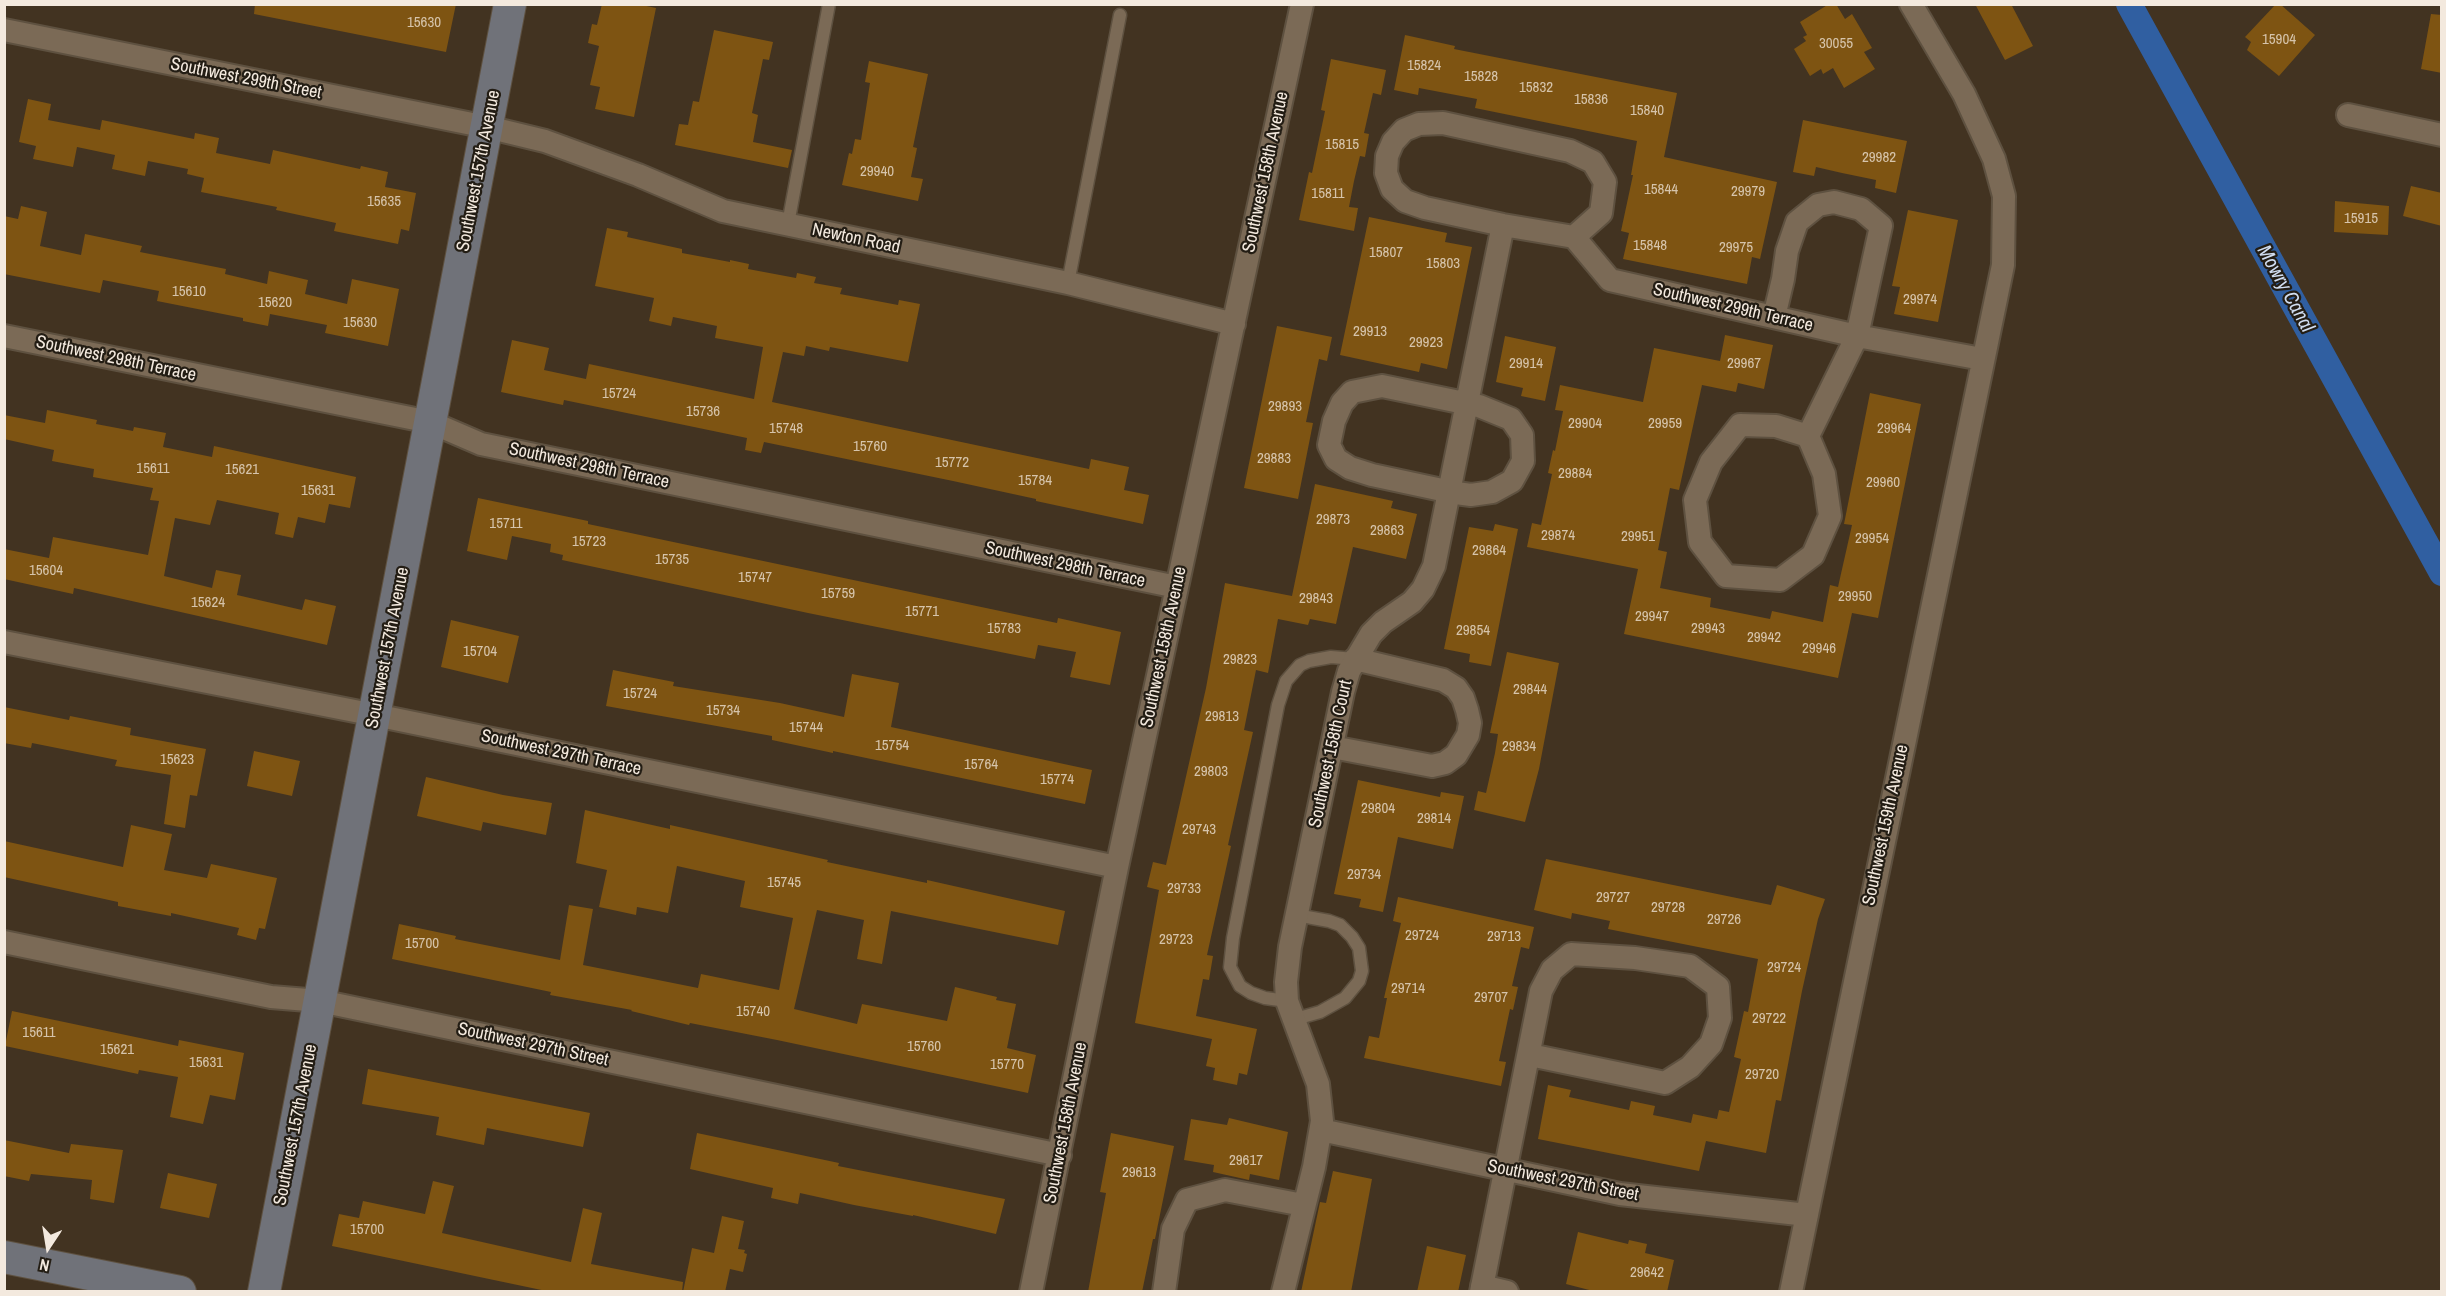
<!DOCTYPE html>
<style>
body{margin:0}
#map{position:relative;width:2446px;height:1296px;overflow:hidden;background:#423321;font-family:"Archivo Narrow",sans-serif}
canvas{display:block}
.frame{position:absolute;inset:0;border:6px solid #f3e9de;pointer-events:none}
.north{position:absolute;left:18px;top:1218px;width:60px;height:60px;-webkit-text-stroke:4px #231d14;paint-order:stroke;rotate:192deg;font-size:16px;font-weight:700;line-height:24px;text-align:center;color:#f3e9de}
.north::after{content:'';display:block;margin:auto;width:21px;height:27px;background:#f3e9de;clip-path:polygon(50% 0,100% 100%,50% 72%,0 100%)}
</style>
<div id="map">
<canvas width="2446" height="1296"></canvas>
<div class="frame"></div>
<div class="north">N</div>
</div>
<script>
const g = document.querySelector('canvas').getContext('2d');
g.lineJoin = 'round';
function toPath(rows) {
  const path = new Path2D();
  for (const r of rows) {
    path.moveTo(r[0], r[1]);
    for (let i = 2; i < r.length; i += 2) path.lineTo(r[i], r[i + 1]);
  }
  return path;
}
function strokePath(path, color, width, dash) {
  g.strokeStyle = color;
  g.lineWidth = width;
  g.lineCap = dash ? 'butt' : 'round';
  g.setLineDash(dash || []);
  g.stroke(path);
}
function paint(path, color) {
  g.fillStyle = color;
  g.fill(path, 'evenodd');
}
function write(font, color, halo, rows, align = 'center') {
  g.font = font + ' "Archivo Narrow",sans-serif';
  g.lineWidth = 4.5;
  g.setLineDash([]);
  g.textBaseline = 'middle';
  g.strokeStyle = halo;
  g.fillStyle = color;
  for (const [text, x, y, turn = 0] of rows) {
    g.save();
    g.translate(x, y);
    g.rotate((+turn || 0) * Math.PI / 180);
    g.textAlign = isNaN(turn) ? turn : align;
    if (halo) g.strokeText(text, 0, 0);
    g.fillText(text, 0, 0);
    g.restore();
  }
}
const canal = toPath([
 [2129,4,2442,573]
]);
const building = toPath([
 [255,4,456,4,446,52,254,14],
 [602,4,637,4,656,8,634,117,595,109,600,87,590,85,599,46,588,43,592,24,597,25],
 [1829,4,1836,4,1845,19,1852,14,1872,48,1864,52,1875,69,1844,88,1833,68,1823,74,1821,69,1810,76,1794,49,1806,41,1803,37,1807,35,1800,22],
 [1975,4,2011,4,2033,46,2005,60],
 [2276,4,2280,4,2315,35,2279,76,2247,50,2251,42,2245,37],
 [2431,14,2442,15,2442,73,2421,69],
 [714,30,773,42,769,60,763,59,752,113,758,115,753,142,792,150,788,168,675,145,679,124,688,125,693,101,699,102],
 [1405,35,1455,46,1454,49,1677,93,1664,157,1777,182,1760,259,1752,257,1747,284,1623,259,1629,233,1621,231,1633,175,1631,175,1637,141,1475,108,1477,99,1419,88,1418,95,1394,90],
 [1331,59,1386,70,1381,95,1373,93,1364,133,1369,134,1365,157,1360,156,1354,181,1349,207,1358,208,1354,231,1299,220,1309,172,1312,173,1325,111,1321,110],
 [869,61,928,74,913,147,917,148,911,177,923,179,918,201,842,185,849,153,852,154,855,139,861,140,870,83,865,82],
 [28,99,51,104,48,120,100,130,102,120,194,139,195,133,219,138,216,153,270,164,273,150,360,169,361,166,388,172,385,187,416,193,409,231,401,229,398,244,334,231,336,223,276,210,277,207,201,192,204,178,187,174,188,169,148,161,145,176,112,169,115,155,77,147,73,167,33,159,36,146,19,142],
 [1803,120,1907,141,1896,193,1875,188,1876,180,1842,173,1816,167,1814,176,1793,172],
 [2411,186,2442,193,2442,226,2403,216],
 [2335,201,2389,206,2388,235,2334,232],
 [21,206,47,212,40,246,81,255,85,234,142,246,140,252,226,269,225,274,267,284,269,271,308,280,305,294,347,304,352,279,399,289,388,346,325,333,327,325,270,314,268,326,243,321,243,318,157,301,159,291,103,280,100,293,4,274,4,216,18,219],
 [1908,210,1958,220,1938,322,1894,314,1900,287,1892,286],
 [1369,217,1447,233,1445,242,1472,247,1447,369,1421,363,1419,372,1340,355],
 [607,228,628,232,627,237,682,249,682,253,730,262,730,260,749,264,748,269,796,278,797,273,816,277,814,283,842,288,840,294,898,305,899,300,920,304,908,362,830,347,829,351,806,346,804,356,783,352,772,402,1089,469,1091,459,1129,467,1124,490,1149,495,1143,524,1036,501,1036,499,953,481,764,442,761,453,745,450,747,438,564,400,563,405,501,392,512,340,549,348,544,370,586,379,589,364,754,399,763,347,715,338,717,326,673,317,671,326,649,321,654,298,595,286],
 [1277,326,1332,337,1327,361,1319,359,1306,422,1313,423,1298,499,1244,488],
 [1725,335,1773,345,1764,389,1738,383,1736,392,1702,385,1679,490,1670,488,1658,550,1667,552,1660,588,1711,598,1710,607,1770,619,1772,611,1823,622,1830,585,1838,587,1852,525,1844,524,1870,393,1921,404,1878,618,1852,613,1838,678,1624,634,1638,569,1527,547,1532,523,1541,525,1552,474,1548,473,1553,450,1555,451,1563,411,1555,410,1560,385,1643,402,1654,348,1720,361],
 [1505,336,1556,347,1545,401,1521,396,1523,388,1496,382],
 [47,410,97,420,96,424,133,431,134,427,166,433,163,447,212,457,214,446,356,477,350,508,329,504,325,523,298,517,293,538,275,534,279,513,217,500,210,525,175,518,164,576,212,588,216,570,241,575,237,595,302,610,305,599,336,606,327,645,74,588,73,594,4,579,4,549,49,558,53,537,148,555,159,501,150,500,153,488,93,477,94,469,52,461,54,450,4,439,4,415,45,423],
 [1315,484,1393,501,1391,508,1417,514,1406,559,1353,547,1336,624,1310,619,1308,625,1278,619,1268,673,1256,670,1244,730,1253,732,1228,845,1231,846,1207,955,1213,956,1209,980,1203,979,1196,1016,1257,1029,1247,1075,1239,1073,1237,1085,1213,1080,1215,1068,1206,1066,1212,1039,1135,1023,1159,890,1147,887,1153,862,1166,865,1206,688,1225,583,1292,596],
 [478,498,588,521,588,524,986,608,1057,623,1058,618,1121,632,1110,685,1070,677,1076,652,1038,645,1035,659,808,613,562,560,563,555,550,552,551,544,512,536,507,560,467,551],
 [1495,524,1518,529,1491,666,1469,662,1470,654,1444,649,1469,527,1493,531],
 [451,620,519,636,508,683,441,667],
 [1507,652,1559,663,1539,769,1525,822,1474,810,1478,791,1486,793,1495,753,1498,734,1490,733],
 [613,670,674,682,673,686,780,703,844,717,852,674,899,683,891,727,1092,770,1085,804,833,751,833,753,772,740,772,736,606,706],
 [4,707,69,720,70,716,131,728,130,735,206,749,197,796,190,795,185,828,164,824,171,775,115,766,117,760,32,743,31,748,4,743],
 [254,751,300,761,292,796,247,786],
 [426,777,503,795,552,803,546,835,483,822,481,831,417,816],
 [1358,780,1440,797,1441,792,1464,796,1453,849,1398,837,1383,912,1359,907,1361,899,1334,894],
 [585,810,670,829,670,825,828,860,827,862,927,883,927,880,1065,911,1058,945,891,911,882,964,857,959,864,920,817,910,794,1009,857,1024,862,1004,947,1021,955,987,997,997,996,1000,1016,1004,1007,1048,1036,1055,1028,1093,777,1040,690,1023,689,1025,631,1011,632,1010,550,995,551,992,392,959,399,924,456,936,455,939,560,960,569,905,593,909,583,965,698,988,701,974,779,990,793,918,740,907,745,881,677,866,668,913,637,907,636,915,599,907,607,870,576,863],
 [131,825,172,834,164,870,207,878,211,864,277,878,265,929,259,928,256,940,237,935,239,928,171,913,171,916,118,906,118,902,4,877,4,841,123,867],
 [1546,859,1771,905,1777,885,1825,899,1818,919,1802,991,1781,1101,1776,1100,1766,1153,1706,1141,1699,1171,1538,1139,1548,1085,1571,1090,1569,1097,1629,1110,1631,1101,1655,1106,1653,1115,1691,1123,1693,1114,1717,1119,1719,1110,1729,1112,1741,1059,1734,1057,1744,1011,1748,1012,1758,959,1608,929,1610,921,1572,913,1571,919,1534,910],
 [1398,897,1534,927,1529,949,1521,947,1512,986,1518,987,1513,1010,1510,1009,1499,1061,1506,1062,1501,1086,1364,1058,1369,1036,1379,1038,1387,998,1384,998,1401,923,1393,921],
 [12,1011,178,1046,179,1040,244,1053,235,1100,210,1095,203,1124,170,1117,178,1077,139,1070,138,1074,5,1046],
 [368,1069,590,1113,583,1147,487,1128,484,1145,436,1135,439,1117,362,1104],
 [1229,1118,1288,1132,1279,1180,1250,1174,1249,1180,1213,1172,1214,1165,1184,1160,1191,1119,1227,1125],
 [697,1133,839,1163,838,1166,1005,1199,996,1234,913,1215,913,1216,854,1205,800,1193,798,1204,771,1198,773,1188,690,1169],
 [1111,1133,1174,1146,1155,1239,1153,1239,1142,1292,1088,1292,1106,1193,1100,1192],
 [4,1140,69,1153,71,1144,123,1150,114,1203,90,1199,92,1180,31,1174,29,1181,4,1176],
 [1333,1171,1372,1179,1351,1292,1301,1292,1320,1202,1326,1203],
 [168,1173,217,1184,209,1218,160,1208],
 [433,1181,454,1186,442,1233,571,1262,583,1208,602,1213,591,1264,683,1282,682,1292,551,1292,332,1246,339,1214,359,1218,363,1201,425,1214],
 [722,1216,744,1221,738,1249,745,1250,744,1253,747,1254,743,1272,730,1269,725,1292,683,1292,692,1248,714,1253],
 [1578,1232,1628,1244,1629,1240,1647,1244,1645,1253,1674,1260,1667,1292,1597,1292,1566,1284],
 [1427,1246,1466,1255,1458,1292,1417,1292]
]);
const lane = toPath([
 [788,224,829,4],
 [1068,283,1120,15],
 [1287,1001,1265,998,1251,993,1240,986,1230,967,1233,938,1278,705,1286,681,1300,665,1309,661,1331,657,1355,659],
 [1292,1020,1320,1012,1345,998,1359,981,1362,971,1359,948,1352,937,1340,925,1329,921,1296,915]
]);
const street = toPath([
 [4,30,487,127,545,141,638,175,723,211,1068,283,1234,324],
 [2348,115,2442,135],
 [1574,237,1601,213,1605,182,1593,162,1570,151,1443,123,1419,124,1404,130,1393,142,1387,156,1386,173,1392,189,1405,201,1425,208,1503,225,1574,237,1610,280,1857,336,1982,359],
 [1774,317,1783,279,1787,251,1797,222,1818,205,1834,202,1861,209,1881,226,1857,336,1808,436,1824,474,1830,516,1813,555,1780,580,1726,576,1700,542,1695,500,1711,462,1740,425,1776,426,1808,436],
 [4,336,430,422,481,444,1177,587],
 [1382,386,1479,406,1511,419,1522,435,1523,461,1512,481,1492,492,1471,495,1456,493,1372,475,1350,468,1336,459,1329,445,1334,421,1342,403,1352,392,1382,386],
 [4,642,375,715,1117,867],
 [1332,747,1432,766,1445,763,1456,755,1468,735,1470,723,1467,710,1463,698,1456,688,1443,680,1355,659],
 [4,942,271,997,320,1001,1060,1155],
 [1321,1130,1620,1194,1807,1215],
 [1482,1286,1507,1292],
 [1031,1292,1117,867,1302,4],
 [1164,1292,1173,1229,1187,1200,1225,1190,1303,1205],
 [1283,1292,1314,1167,1322,1121,1318,1084,1287,1001,1286,982,1290,947,1343,692,1349,671,1371,634,1383,622,1412,602,1423,589,1434,566,1503,225],
 [1481,1292,1541,991,1552,970,1571,954,1635,958,1690,966,1718,987,1720,1018,1711,1044,1690,1067,1665,1083,1530,1055],
 [1791,1292,2003,265,2004,196,1994,159,1964,94,1911,4]
]);
const secondary = toPath([
 [4,1257,180,1292],
 [264,1292,510,4]
]);
const numberNames = [
 ["15630",424,23],
 ["15904",2279,40],
 ["30055",1836,44],
 ["15824",1424,66],
 ["15828",1481,77],
 ["15832",1536,88],
 ["15836",1591,100],
 ["15840",1647,111],
 ["15815",1342,145],
 ["29982",1879,158],
 ["29940",877,172],
 ["15844",1661,190],
 ["29979",1748,192],
 ["15811",1328,194],
 ["15635",384,202],
 ["15915",2361,219],
 ["15848",1650,246],
 ["29975",1736,248],
 ["15807",1386,253],
 ["15803",1443,264],
 ["15610",189,292],
 ["29974",1920,300],
 ["15620",275,303],
 ["15630",360,323],
 ["29913",1370,332],
 ["29923",1426,343],
 ["29914",1526,364],
 ["29967",1744,364],
 ["15724",619,394],
 ["29893",1285,407],
 ["15736",703,412],
 ["29904",1585,424],
 ["29959",1665,424],
 ["15748",786,429],
 ["29964",1894,429],
 ["15760",870,447],
 ["29883",1274,459],
 ["15772",952,463],
 ["15611",153,469],
 ["15621",242,470],
 ["29884",1575,474],
 ["15784",1035,481],
 ["29960",1883,483],
 ["15631",318,491],
 ["29873",1333,520],
 ["15711",506,524],
 ["29863",1387,531],
 ["29874",1558,536],
 ["29951",1638,537],
 ["29954",1872,539],
 ["15723",589,542],
 ["29864",1489,551],
 ["15735",672,560],
 ["15604",46,571],
 ["15747",755,578],
 ["15759",838,594],
 ["29950",1855,597],
 ["29843",1316,599],
 ["15624",208,603],
 ["15771",922,612],
 ["29947",1652,617],
 ["15783",1004,629],
 ["29943",1708,629],
 ["29854",1473,631],
 ["29942",1764,638],
 ["29946",1819,649],
 ["15704",480,652],
 ["29823",1240,660],
 ["29844",1530,690],
 ["15724",640,694],
 ["15734",723,711],
 ["29813",1222,717],
 ["15744",806,728],
 ["15754",892,746],
 ["29834",1519,747],
 ["15623",177,760],
 ["15764",981,765],
 ["29803",1211,772],
 ["15774",1057,780],
 ["29804",1378,809],
 ["29814",1434,819],
 ["29743",1199,830],
 ["29734",1364,875],
 ["15745",784,883],
 ["29733",1184,889],
 ["29727",1613,898],
 ["29728",1668,908],
 ["29726",1724,920],
 ["29724",1422,936],
 ["29713",1504,937],
 ["29723",1176,940],
 ["15700",422,944],
 ["29724",1784,968],
 ["29714",1408,989],
 ["29707",1491,998],
 ["15740",753,1012],
 ["29722",1769,1019],
 ["15611",39,1033],
 ["15760",924,1047],
 ["15621",117,1050],
 ["15631",206,1063],
 ["15770",1007,1065],
 ["29720",1762,1075],
 ["29617",1246,1161],
 ["29613",1139,1173],
 ["15700",367,1230],
 ["29642",1647,1273]
];
const streetNames = [
 ["Southwest 299th Street",246,79,11],
 ["Southwest 157th Avenue",479,171,-79],
 ["Southwest 158th Avenue",1266,172,-78],
 ["Newton Road",856,239,12],
 ["Southwest 299th Terrace",1733,308,13],
 ["Southwest 298th Terrace",116,359,12],
 ["Southwest 298th Terrace",589,466,12],
 ["Southwest 298th Terrace",1065,565,12],
 ["Southwest 158th Avenue",1164,647,-78],
 ["Southwest 157th Avenue",388,648,-79],
 ["Southwest 297th Terrace",561,753,12],
 ["Southwest 158th Court",1331,754,-78],
 ["Southwest 159th Avenue",1886,825,-78],
 ["Southwest 297th Street",533,1045,12],
 ["Southwest 158th Avenue",1066,1123,-79],
 ["Southwest 157th Avenue",296,1125,-79],
 ["Southwest 297th Street",1563,1181,11]
];
const waterNames = [
 ["Mowry Canal",2285,289,61]
];
strokePath(canal, '#305fa1', 26);
paint(building, '#7e5412');
strokePath(lane, '#5e5140', 15);
strokePath(street, '#5e5140', 26);
strokePath(secondary, '#5e5140', 34);
strokePath(lane, '#7b6a56', 12);
strokePath(street, '#7b6a56', 22);
strokePath(secondary, '#707279', 32);
write('15px', '#d6c4ab', null, numberNames);
write('18px', '#f3e9de', '#231d14', streetNames);
write('italic 20px', '#d0ddf0', '#231d14', waterNames);
</script>
